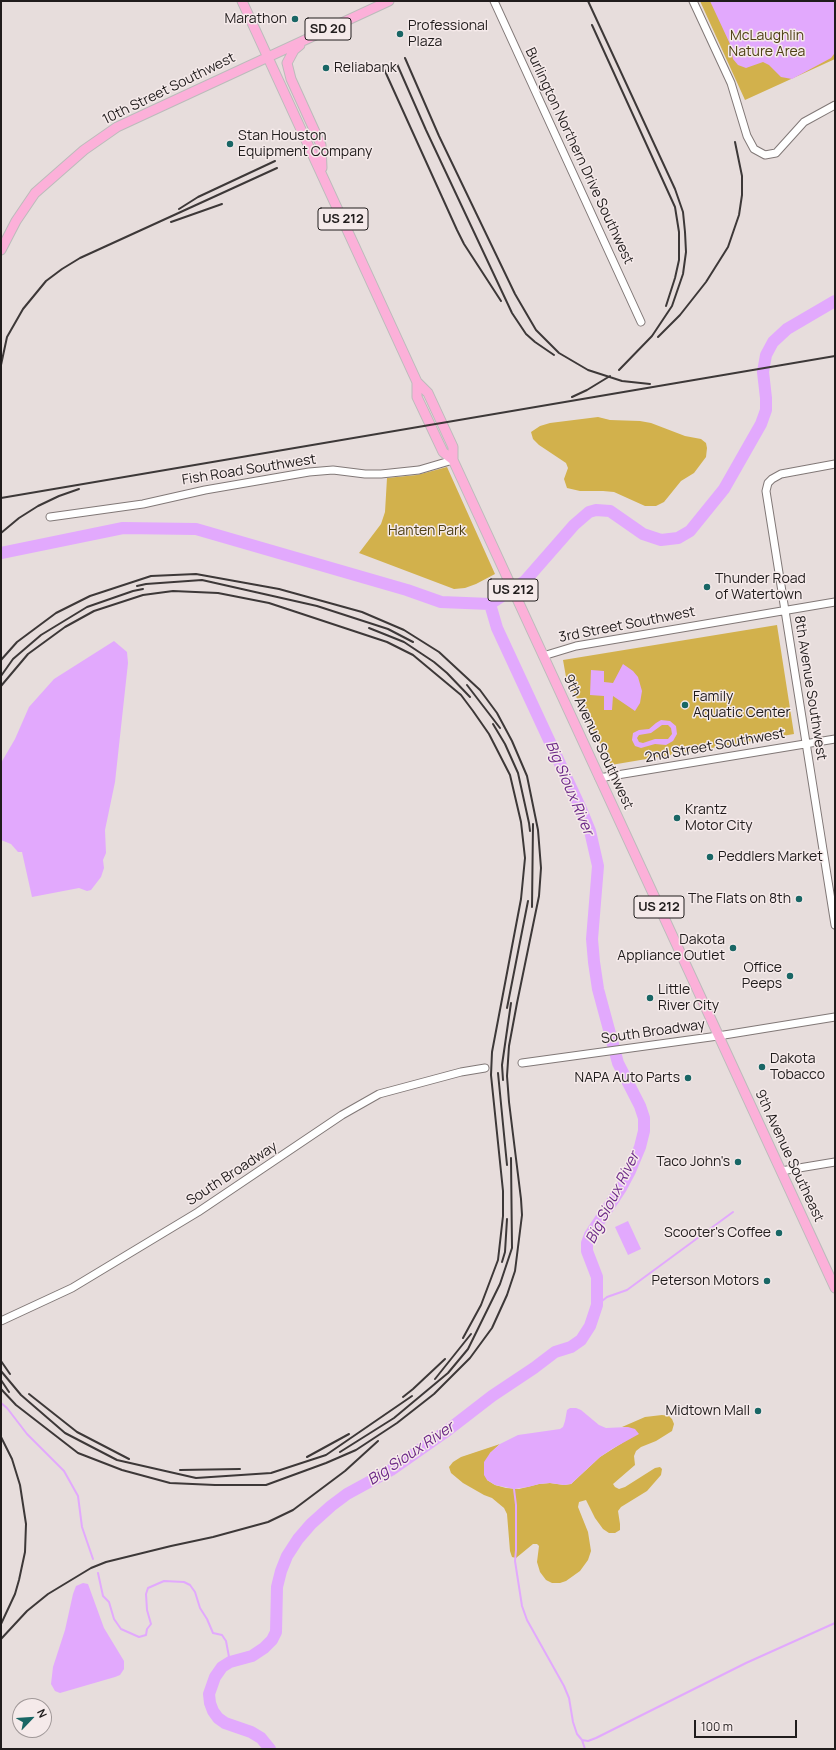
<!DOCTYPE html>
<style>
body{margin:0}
#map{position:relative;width:836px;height:1750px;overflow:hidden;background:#e7dddc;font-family:Manrope,sans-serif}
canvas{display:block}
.frame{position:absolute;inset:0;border:2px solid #201c1c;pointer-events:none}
.north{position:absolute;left:12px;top:1698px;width:40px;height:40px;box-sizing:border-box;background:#f5eaea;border:1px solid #a09898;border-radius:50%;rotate:65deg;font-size:11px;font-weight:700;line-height:16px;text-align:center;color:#201c1c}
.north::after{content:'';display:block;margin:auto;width:14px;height:18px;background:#196665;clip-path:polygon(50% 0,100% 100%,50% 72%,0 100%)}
.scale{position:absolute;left:694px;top:1720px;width:103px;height:18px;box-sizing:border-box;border:2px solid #201c1c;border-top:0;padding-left:5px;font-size:12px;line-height:14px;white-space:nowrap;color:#201c1c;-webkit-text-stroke:3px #f5eaea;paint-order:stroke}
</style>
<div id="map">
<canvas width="836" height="1750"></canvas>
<div class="frame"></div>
<div class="north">N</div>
<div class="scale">100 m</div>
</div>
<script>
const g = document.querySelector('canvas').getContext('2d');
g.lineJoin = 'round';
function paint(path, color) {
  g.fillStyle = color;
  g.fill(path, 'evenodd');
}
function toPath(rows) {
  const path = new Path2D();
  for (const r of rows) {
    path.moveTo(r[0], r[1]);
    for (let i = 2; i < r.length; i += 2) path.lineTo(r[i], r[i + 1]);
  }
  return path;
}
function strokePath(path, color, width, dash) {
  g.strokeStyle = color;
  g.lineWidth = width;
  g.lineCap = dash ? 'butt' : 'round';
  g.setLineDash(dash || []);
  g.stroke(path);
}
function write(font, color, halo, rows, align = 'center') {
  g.font = font + ' Manrope,sans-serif';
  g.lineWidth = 3;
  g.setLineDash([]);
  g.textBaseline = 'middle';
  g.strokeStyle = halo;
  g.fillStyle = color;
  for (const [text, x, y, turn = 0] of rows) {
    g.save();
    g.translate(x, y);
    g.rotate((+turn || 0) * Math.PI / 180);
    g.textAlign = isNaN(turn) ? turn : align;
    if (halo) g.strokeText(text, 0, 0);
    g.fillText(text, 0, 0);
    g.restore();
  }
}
const green = toPath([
 [700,1,835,1,835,59,745,100],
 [598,417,610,420,640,421,651,423,685,436,701,439,706,443,707,448,706,457,694,473,681,481,664,502,656,506,645,506,614,492,603,491,580,491,567,488,564,479,568,468,566,463,539,445,533,439,531,432,540,426,550,423],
 [447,467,495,574,476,584,465,588,454,589,359,553,381,524,385,512,387,478,417,475],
 [777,625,794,734,611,765,566,677,563,660],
 [662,1415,669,1416,672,1419,674,1424,672,1431,656,1441,641,1447,636,1451,634,1456,635,1465,613,1484,615,1487,619,1489,625,1487,655,1468,660,1467,662,1469,661,1475,647,1491,621,1507,618,1511,620,1524,620,1530,615,1533,609,1533,603,1529,595,1518,586,1500,579,1502,578,1507,588,1532,591,1551,588,1560,580,1571,566,1581,560,1583,552,1583,546,1580,540,1572,537,1562,539,1546,537,1544,533,1544,516,1558,512,1557,510,1551,507,1514,504,1508,492,1498,484,1495,463,1483,451,1473,449,1467,453,1462,461,1457,500,1444,490,1453,487,1480,495,1485,506,1488,519,1489,539,1484,550,1483,564,1485,571,1484,600,1457,622,1443,628,1427,622,1427,645,1417]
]);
const water = toPath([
 [710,1,835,1,834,54,831,58,792,79,781,77,769,65,763,62,746,68,738,65,733,59,730,44],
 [114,641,127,652,128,663,115,782,105,830,106,853,103,860,104,868,101,877,91,890,87,891,79,888,32,897,22,852,18,852,11,844,1,840,1,763,15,739,29,707,54,679],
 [623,664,633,671,638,677,642,691,640,703,635,711,613,696,612,710,604,710,604,696,590,695,591,670,604,671,604,682,613,683],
 [661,720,670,721,676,726,677,734,673,741,666,745,655,744,641,748,635,746,632,740,633,733,639,730,649,729,656,723],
 [662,725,668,725,671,728,672,734,668,739,655,739,643,743,639,742,637,738,639,735,651,733],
 [628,1221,641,1249,628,1255,615,1227],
 [570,1408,576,1408,581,1410,599,1425,606,1428,628,1427,635,1429,639,1434,612,1449,600,1457,571,1484,564,1485,550,1483,539,1484,528,1487,514,1489,495,1485,487,1480,484,1475,484,1462,490,1453,500,1444,518,1435,560,1429,563,1427,565,1421,567,1410],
 [83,1583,88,1584,104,1628,124,1661,124,1669,120,1675,115,1677,60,1693,55,1691,51,1684,53,1667,65,1630,73,1594,76,1586]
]);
const stream = toPath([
 [597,1305,607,1297,627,1290,733,1212],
 [1,1403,7,1408,27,1434,64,1471,78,1496,82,1527,93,1559],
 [514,1489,516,1505,516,1550,515,1561,522,1606,527,1620,564,1686,569,1698,573,1722,577,1734,582,1740,585,1749],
 [98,1573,103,1596,109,1602,114,1619,121,1629,139,1637,146,1635,147,1629,151,1624,147,1610,146,1594,148,1588,164,1581,184,1582,190,1585,195,1592,200,1608,207,1619,213,1633,222,1635,226,1641,230,1662],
 [582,1740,588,1741,596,1738,746,1663,835,1623]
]);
const river = toPath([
 [1,553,123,528,196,529,407,590,441,602,490,604],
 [490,604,525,581,574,525,589,512,596,510,610,511,643,534,661,540,678,538,690,531,724,489,761,424,766,410,766,398,763,372,766,355,773,342,787,329,835,301],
 [270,1749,261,1738,251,1732,225,1723,218,1718,213,1711,210,1703,209,1694,215,1677,222,1667,230,1662,252,1656,264,1648,272,1640,276,1632,277,1587,281,1571,287,1556,298,1539,311,1524,331,1506,347,1494,391,1470,448,1430,492,1396,534,1368,555,1352,571,1347,581,1340,590,1326,597,1305,597,1277,587,1251,587,1243,590,1235,621,1188,630,1171,640,1147,644,1131,644,1118,640,1106,618,1063,598,989,594,962,592,939,598,866,590,831,581,809,497,628,490,604]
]);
const minor = toPath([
 [494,1,641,322],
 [693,1,731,83,747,136,754,149,765,155,776,153,804,122,835,105],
 [835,464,781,474,772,479,768,483,766,491,835,925],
 [50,517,143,504,205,490,309,472,333,470,365,474,381,474,419,470,453,460],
 [543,656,576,646,835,602],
 [599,778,835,739],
 [522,1063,718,1036,835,1017],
 [781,1171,835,1162],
 [1,1321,72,1288,198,1212,342,1115,379,1094,461,1072,485,1068]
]);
const major = toPath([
 [242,1,417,382,428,393,453,447,453,460,835,1288],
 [300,45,294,50,287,63,291,79,321,145,322,168],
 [1,250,16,221,35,193,84,150,117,127,389,1],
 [417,382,417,397,443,452,453,460]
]);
const rail = toPath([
 [588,1,675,189,683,212,685,232,686,252,683,274,672,306,652,336,619,370],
 [592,25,675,207,679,232,679,260,675,278,666,306],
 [405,58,439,136,515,294,536,330,559,353,588,370,622,381,650,384],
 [397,64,426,130,512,313,526,334,535,342,554,355],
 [384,69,457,230,464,244,501,301],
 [179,209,198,197,275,161],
 [171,222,222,204],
 [658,337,680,315,706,282,728,247,739,215,742,195,742,176,735,142],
 [1,365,7,337,23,309,46,281,62,269,80,258,277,168],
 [572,397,587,390,610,376],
 [1,498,835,356],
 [1,533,19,518,38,506,59,496,79,489],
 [137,586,146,584,202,580,317,606,388,629,413,642],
 [369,628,404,642,434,662,447,673,470,697],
 [1,660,17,642,56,613,90,596,151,576,196,574,279,589,362,612,404,630,439,652,480,690,497,713,512,741,527,776,538,830,541,868,539,896,517,1003,509,1046,507,1076,509,1102,521,1199,522,1215,515,1271,507,1295,492,1328,470,1358,434,1394,397,1423,356,1450,326,1463,266,1485,215,1485,170,1483,122,1470,78,1453,16,1405,1,1389],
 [1,676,13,659,41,635,87,607,133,591,143,589],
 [467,685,500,728],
 [1,686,28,654,65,627,94,611,143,595,173,591,218,593,269,603,387,642,413,655,461,695,473,711,489,734,510,775,521,822,525,858,521,899,492,1052,491,1075,503,1191,503,1216,498,1260,481,1305,463,1338],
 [493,724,505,744,518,773,529,823,530,831],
 [532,907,533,824],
 [507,1008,528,901],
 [498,1073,507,1165],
 [503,1080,502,1065,511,1003],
 [502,1262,505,1252,507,1219],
 [1,1361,10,1374],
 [1,1371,21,1395,65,1433,117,1460,196,1478,271,1473,326,1455,412,1396],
 [435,1379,471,1334],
 [1,1380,9,1392],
 [29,1394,77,1432,129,1459],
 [403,1397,413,1389,445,1359],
 [1,1437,12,1459,20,1485,26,1524,25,1552,19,1580,15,1594,1,1624],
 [340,1452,394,1418,448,1373,468,1349,500,1284,512,1248,511,1158],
 [307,1457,349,1434],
 [180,1470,240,1469],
 [1,1639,27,1611,48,1594,91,1568,106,1562,171,1546,213,1537,268,1522,293,1510,345,1471,378,1441]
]);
const markers = [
 [295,19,4,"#196665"],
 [400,34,4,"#196665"],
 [326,68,4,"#196665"],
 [230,144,4,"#196665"],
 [707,587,4,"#196665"],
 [685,705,4,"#196665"],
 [677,818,4,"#196665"],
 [710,857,4,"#196665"],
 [799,899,4,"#196665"],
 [733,948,4,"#196665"],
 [790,976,4,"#196665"],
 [650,998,4,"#196665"],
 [762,1067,4,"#196665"],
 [688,1078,4,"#196665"],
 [738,1162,4,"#196665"],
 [779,1233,4,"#196665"],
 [767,1281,4,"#196665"],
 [758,1411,4,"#196665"]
];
const shields = [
 [328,29,46],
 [343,219,50],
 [513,590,50],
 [659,907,50]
];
const shieldNames = [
 ["SD 20",328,29],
 ["US 212",343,219],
 ["US 212",513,590],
 ["US 212",659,907]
];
const poiNames = [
 ["Marathon",287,19],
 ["Professional",408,26,"left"],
 ["Plaza",408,42,"left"],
 ["Reliabank",334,68,"left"],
 ["Stan Houston",238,136,"left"],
 ["Equipment Company",238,152,"left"],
 ["Thunder Road",715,579,"left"],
 ["of Watertown",715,595,"left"],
 ["Family",693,697,"left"],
 ["Aquatic Center",693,713,"left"],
 ["Krantz",685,810,"left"],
 ["Motor City",685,826,"left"],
 ["Peddlers Market",718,857,"left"],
 ["The Flats on 8th",791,899],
 ["Dakota",725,940],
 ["Appliance Outlet",725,956],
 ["Office",782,968],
 ["Peeps",782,984],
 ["Little",658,990,"left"],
 ["River City",658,1006,"left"],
 ["Dakota",770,1059,"left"],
 ["Tobacco",770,1075,"left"],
 ["NAPA Auto Parts",680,1078],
 ["Taco John's",730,1162],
 ["Scooter's Coffee",771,1233],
 ["Peterson Motors",759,1281],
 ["Midtown Mall",750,1411]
];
const parkNames = [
 ["McLaughlin",767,36],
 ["Nature Area",767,52],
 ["Hanten Park",427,531]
];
const streetNames = [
 ["10th Street Southwest",169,89,-26],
 ["Burlington Northern Drive Southwest",579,156,65],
 ["Fish Road Southwest",249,470,-9],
 ["3rd Street Southwest",627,625,-11],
 ["8th Avenue Southwest",810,688,81],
 ["9th Avenue Southwest",598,742,65],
 ["2nd Street Southwest",715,746,-10],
 ["South Broadway",653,1032,-8],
 ["9th Avenue Southeast",789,1156,65],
 ["South Broadway",232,1174,-33]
];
const waterNames = [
 ["Big Sioux River",569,788,67],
 ["Big Sioux River",613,1198,-63],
 ["Big Sioux River",411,1454,-34]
];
paint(green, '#d2b14c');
paint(water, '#e2a9fd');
strokePath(stream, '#e2a9fd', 2);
strokePath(river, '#e2a9fd', 12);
strokePath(minor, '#817877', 9);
strokePath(major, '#bcbbbb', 11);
strokePath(minor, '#fff', 7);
strokePath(major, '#fcb0d9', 9);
strokePath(rail, '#3d3838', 2);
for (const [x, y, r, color] of markers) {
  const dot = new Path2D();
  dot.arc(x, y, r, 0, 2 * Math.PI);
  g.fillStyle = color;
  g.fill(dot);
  strokePath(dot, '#f5eaea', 1.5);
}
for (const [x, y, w] of shields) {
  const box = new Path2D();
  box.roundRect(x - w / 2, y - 11, w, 22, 3);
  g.fillStyle = '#f5eaea';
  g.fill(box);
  strokePath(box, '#201c1c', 1);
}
write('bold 13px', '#201c1c', null, shieldNames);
write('14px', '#201c1c', '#f5eaea', poiNames, 'right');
write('14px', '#4f4015', '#f5eaea', parkNames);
write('14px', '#201c1c', '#f5eaea', streetNames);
write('italic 15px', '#6c2887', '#f5eaea', waterNames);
</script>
